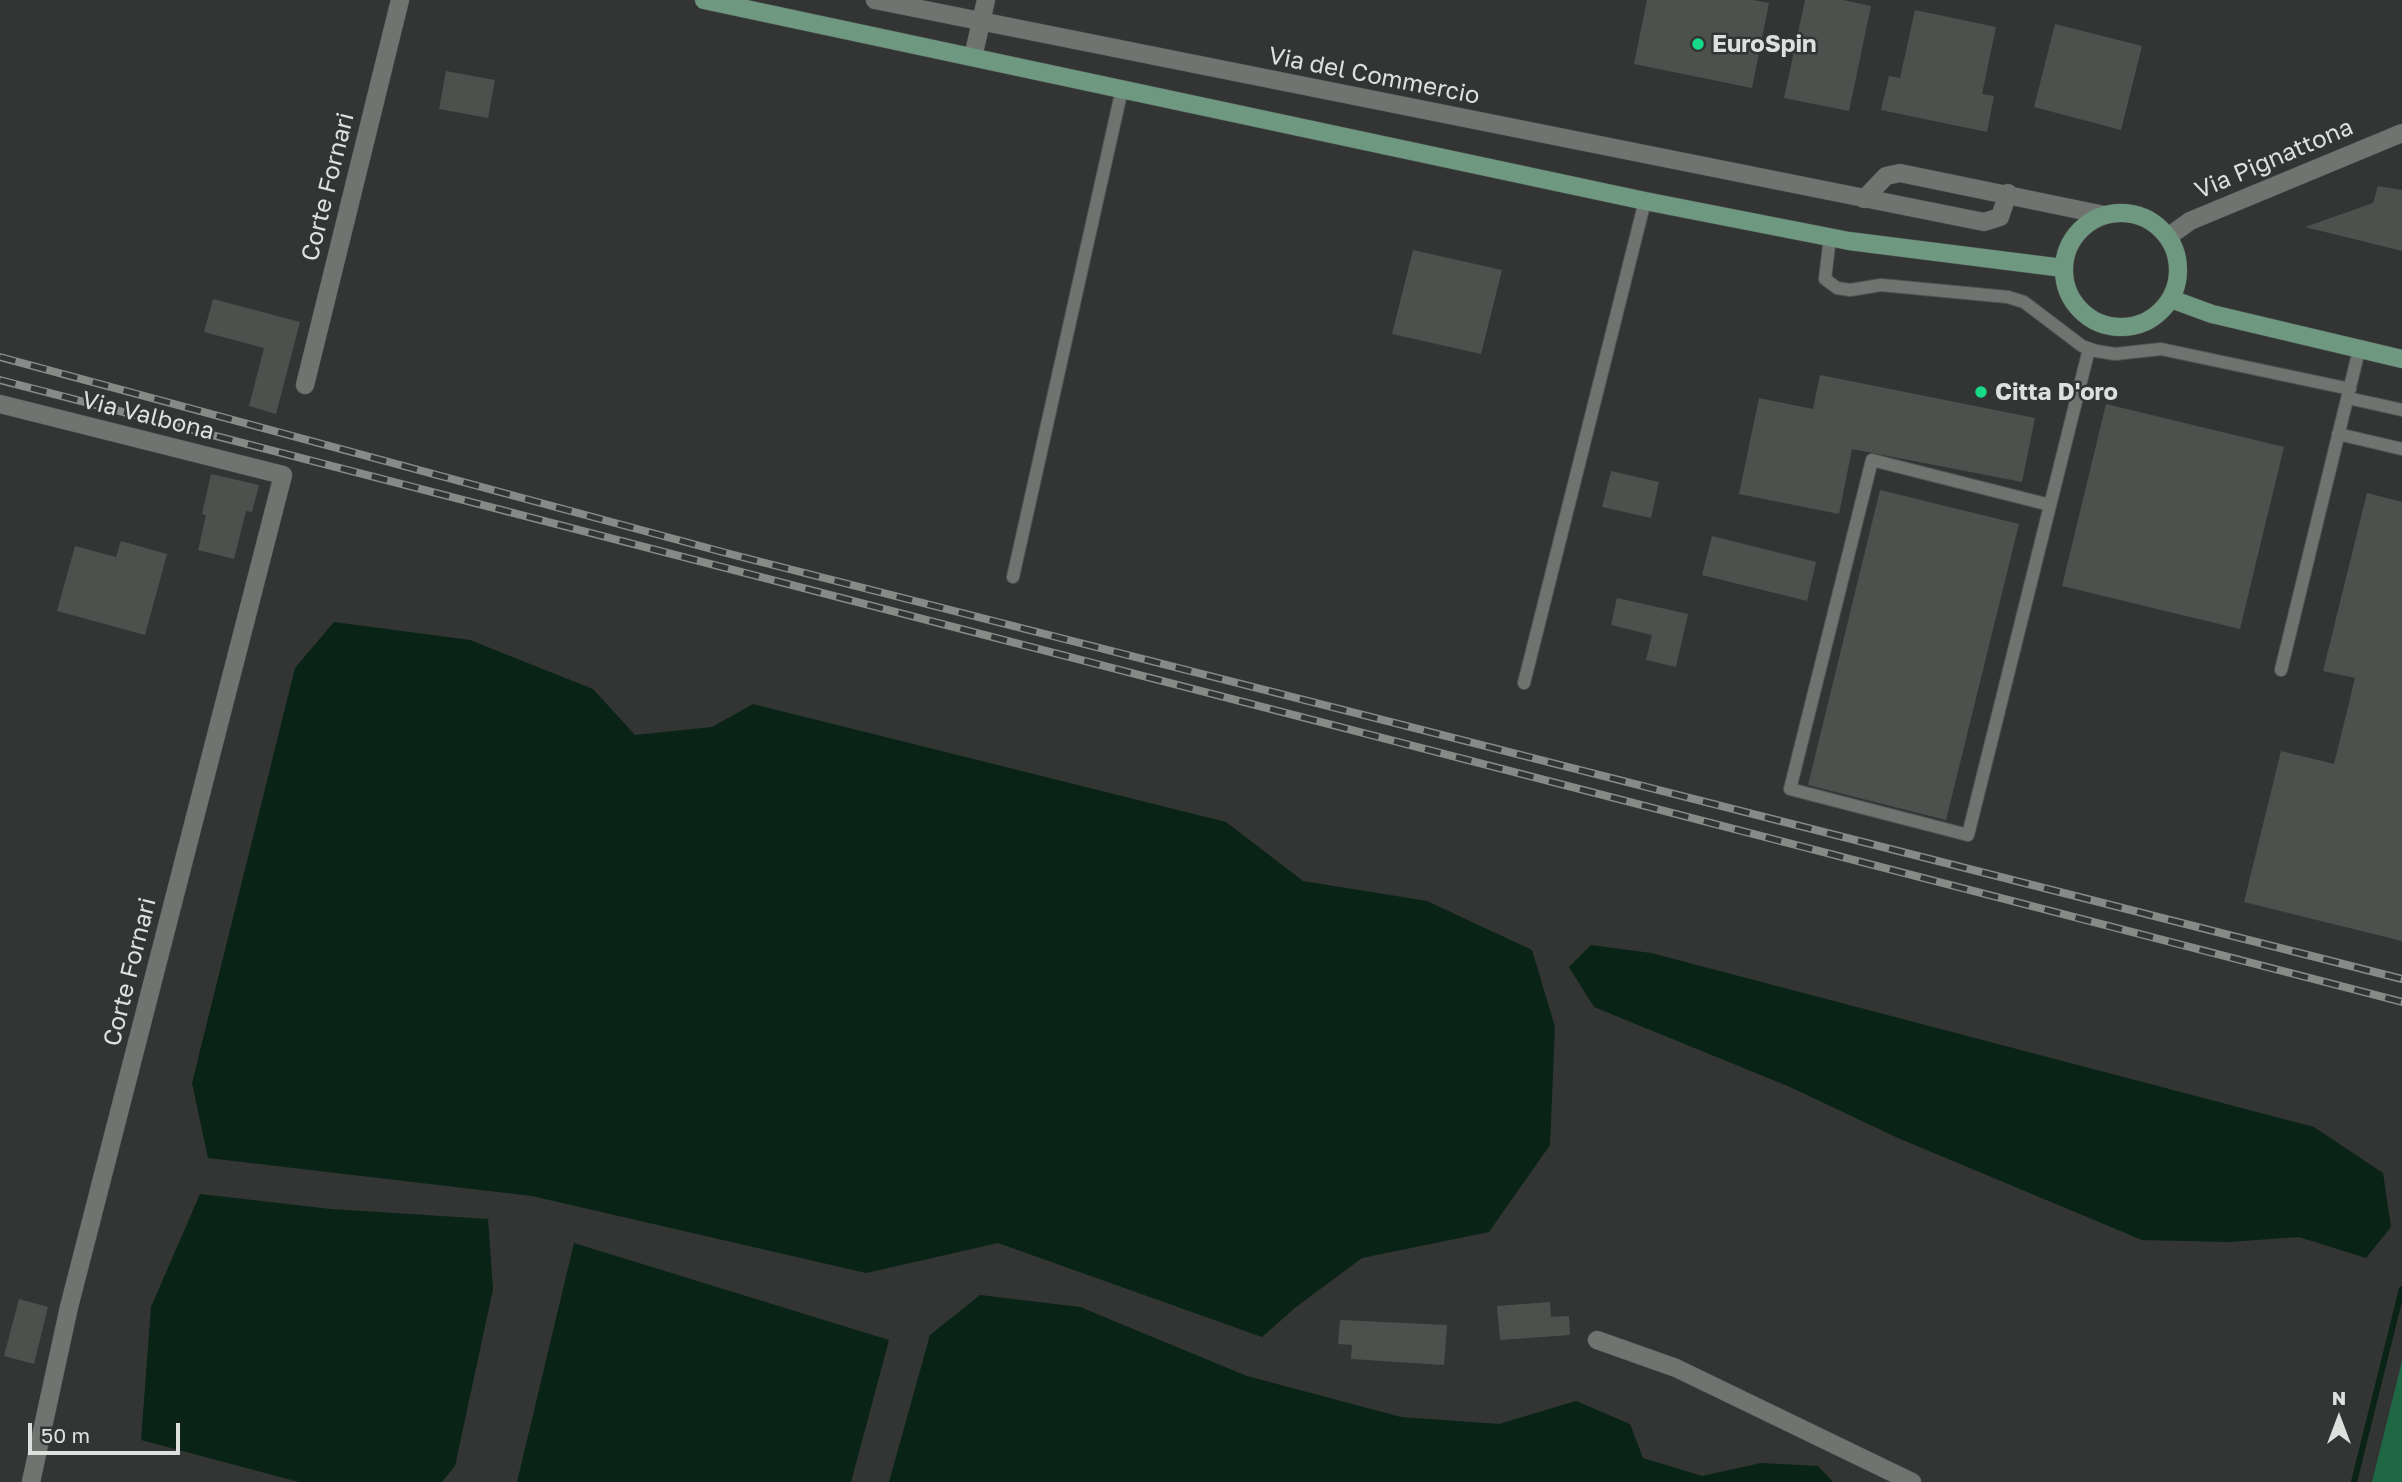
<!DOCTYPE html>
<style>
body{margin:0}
#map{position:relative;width:2402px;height:1482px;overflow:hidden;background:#323533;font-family:"Golos Text",sans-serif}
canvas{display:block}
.north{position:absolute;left:2304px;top:1384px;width:70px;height:70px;-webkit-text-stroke:5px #323533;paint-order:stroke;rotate:0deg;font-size:19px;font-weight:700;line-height:28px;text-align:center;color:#dee0de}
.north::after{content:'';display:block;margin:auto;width:24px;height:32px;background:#dee0de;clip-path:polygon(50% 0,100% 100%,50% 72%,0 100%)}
.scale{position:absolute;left:28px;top:1423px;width:152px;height:32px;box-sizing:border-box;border:4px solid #dee0de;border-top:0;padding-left:9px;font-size:21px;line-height:24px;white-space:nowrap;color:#dee0de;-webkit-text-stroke:5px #323533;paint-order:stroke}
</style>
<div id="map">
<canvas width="2402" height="1482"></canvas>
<div class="north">N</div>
<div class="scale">50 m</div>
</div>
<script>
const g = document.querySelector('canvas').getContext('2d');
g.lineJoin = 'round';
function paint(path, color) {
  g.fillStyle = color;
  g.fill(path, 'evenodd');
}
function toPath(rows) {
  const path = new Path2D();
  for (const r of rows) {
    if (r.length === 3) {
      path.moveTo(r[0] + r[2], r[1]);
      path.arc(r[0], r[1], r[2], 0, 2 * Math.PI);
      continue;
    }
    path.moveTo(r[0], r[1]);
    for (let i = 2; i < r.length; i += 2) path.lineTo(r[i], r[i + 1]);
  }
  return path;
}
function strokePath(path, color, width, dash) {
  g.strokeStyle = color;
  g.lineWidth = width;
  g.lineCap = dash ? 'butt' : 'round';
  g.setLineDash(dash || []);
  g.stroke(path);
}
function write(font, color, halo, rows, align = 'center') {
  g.font = font + ' "Golos Text",sans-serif';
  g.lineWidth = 5;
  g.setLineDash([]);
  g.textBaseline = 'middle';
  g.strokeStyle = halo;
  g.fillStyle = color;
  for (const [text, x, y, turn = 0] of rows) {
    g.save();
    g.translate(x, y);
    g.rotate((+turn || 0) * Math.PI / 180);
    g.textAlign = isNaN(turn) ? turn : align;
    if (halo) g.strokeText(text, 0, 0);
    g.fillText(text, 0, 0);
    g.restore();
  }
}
const green = toPath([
 [2402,1361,2402,1482,2372,1482]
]);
const water = toPath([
 [334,622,470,640,593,689,635,735,712,727,753,704,1226,822,1303,881,1427,901,1532,950,1555,1027,1550,1145,1489,1232,1362,1258,1296,1307,1262,1337,998,1243,866,1273,532,1196,208,1158,192,1083,295,668],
 [1591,945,1651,953,2314,1127,2383,1173,2391,1227,2366,1258,2299,1237,2229,1242,2142,1240,1898,1138,1790,1087,1594,1007,1569,967],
 [200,1194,331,1209,488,1219,493,1289,455,1466,442,1482,299,1482,141,1440,151,1307],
 [574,1243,889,1340,851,1482,517,1482],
 [980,1295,1080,1307,1247,1376,1401,1417,1499,1424,1576,1401,1630,1424,1643,1458,1702,1476,1761,1463,1818,1466,1833,1482,889,1482,930,1335]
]);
const stream = toPath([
 [2354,1482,2402,1289]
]);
const building = toPath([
 [1647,0,1753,0,1769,3,1752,88,1634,64],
 [1805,0,1843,0,1871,6,1849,111,1784,98],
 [1915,10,1996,27,1982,94,1994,96,1987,132,1881,110,1889,76,1900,78],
 [2055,24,2142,46,2121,130,2034,107],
 [446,71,495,80,488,118,439,109],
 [2378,186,2402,190,2402,251,2305,227,2373,203],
 [1413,250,1502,270,1481,354,1392,334],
 [213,299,300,322,276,414,249,406,264,348,204,332],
 [1820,375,2035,418,2022,482,1852,449,1839,514,1739,494,1759,398,1813,409],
 [2106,404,2284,447,2240,629,2062,586],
 [1611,471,1659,482,1651,518,1602,507],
 [211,474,259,485,252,512,246,511,234,559,198,550,206,515,202,514],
 [1880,490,2019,524,1946,820,1808,785],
 [2367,493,2402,502,2402,941,2244,902,2281,751,2334,764,2355,678,2323,671],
 [1712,536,1816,562,1807,601,1702,575],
 [121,541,167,554,145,635,57,611,75,546,116,557],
 [1617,598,1688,614,1676,667,1646,660,1652,635,1611,625],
 [19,1299,48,1307,34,1364,4,1356],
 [1550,1302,1551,1317,1569,1316,1570,1335,1500,1340,1497,1306],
 [1340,1320,1447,1325,1444,1365,1351,1359,1352,1345,1338,1344]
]);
const service = toPath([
 [1830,237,1825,279,1837,288,1850,290,1881,285,2008,297,2024,302,2082,346,2096,351,2115,354,2161,349,2350,389],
 [2348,398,2402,410],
 [2338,434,2402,449],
 [2050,505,1872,460,1790,789,1968,835,2089,349],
 [1013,577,1122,89],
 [2281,670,2359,350],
 [1524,683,1645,201]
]);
const minor = toPath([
 [875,0,1984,222,2000,217,2008,193],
 [973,57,986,0],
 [1864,199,1886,176,1900,173,2104,215],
 [305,385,400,0],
 [0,404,283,475,69,1307,31,1482],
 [1597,1340,1676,1368,1912,1482]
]);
const tertiary = toPath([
 [2168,237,2190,221,2402,133]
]);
const primary = toPath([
 [704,0,1645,201,1849,241,2063,268],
 [2121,270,57],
 [2171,299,2212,314,2402,359]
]);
const rail = toPath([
 [0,357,730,554,2402,979],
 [0,380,2402,1002]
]);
const markers = [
 [1698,44,7,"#16d989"],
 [1981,392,7,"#16d989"]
];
const poiNames = [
 ["EuroSpin",1712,44],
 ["Citta D'oro",1995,392]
];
const streetNames = [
 ["Via del Commercio",1374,76,11],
 ["Via Pignattona",2274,159,-23],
 ["Corte Fornari",328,187,-76],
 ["Via Valbona",148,416,14],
 ["Corte Fornari",130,972,-76]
];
paint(green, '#1e6844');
paint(water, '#092316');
strokePath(stream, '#092316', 6);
paint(building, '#4d514e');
strokePath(service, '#505452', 14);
strokePath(minor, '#505452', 19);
strokePath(tertiary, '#505452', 19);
strokePath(primary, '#505452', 19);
strokePath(service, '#707471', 12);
strokePath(minor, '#707471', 18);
strokePath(tertiary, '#707471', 18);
strokePath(primary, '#6e9980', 18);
strokePath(rail, '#888a88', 8);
strokePath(rail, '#323533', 5, [16]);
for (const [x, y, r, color] of markers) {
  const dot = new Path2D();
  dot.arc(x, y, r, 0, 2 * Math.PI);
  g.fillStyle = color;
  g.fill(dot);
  strokePath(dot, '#323533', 2.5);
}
write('bold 24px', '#dee0de', '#323533', poiNames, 'left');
write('24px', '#dee0de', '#323533', streetNames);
</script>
